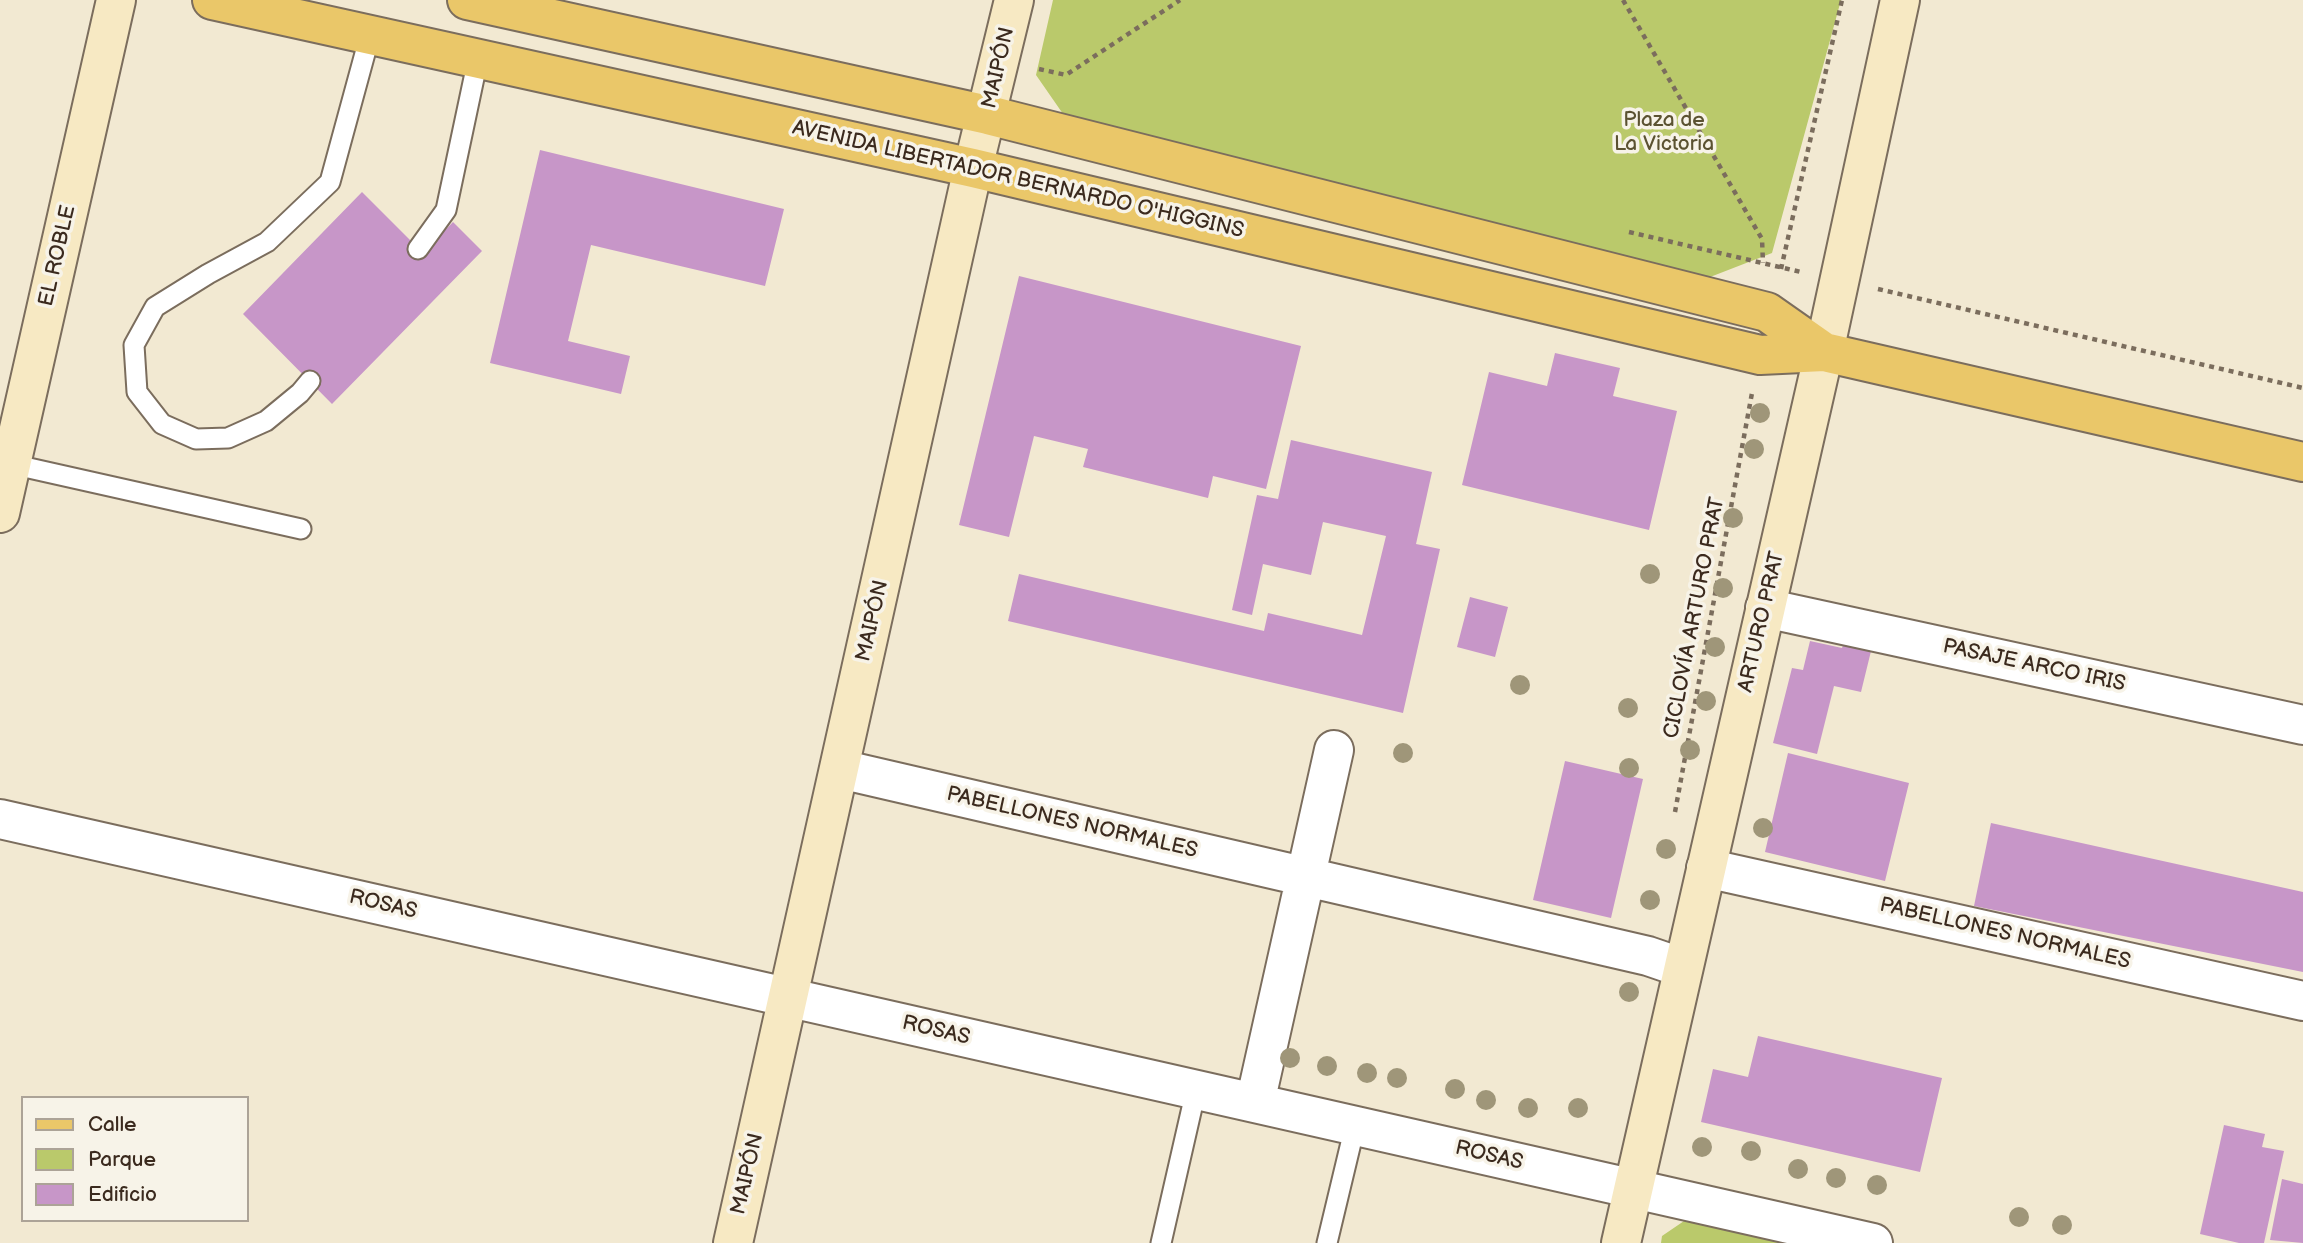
<!DOCTYPE html>
<meta charset="utf-8">
<style>
body{margin:0}
#map{position:relative;width:2303px;height:1243px;overflow:hidden;background:#f2e9d2;font-family:"Balsamiq Sans",sans-serif}
canvas{display:block}
.legend{position:absolute;left:21px;top:1096px;width:228px;height:126px;box-sizing:border-box;background:#f7f3e8;border:2px solid #aca397;margin:0;padding:9px 12px;list-style:none;font-size:21px;color:#3b2a1e}
.legend li{display:flex;align-items:center;gap:14px;height:35px}
.legend b{width:35px;border:2px solid #aca397}
</style>
<div id="map">
<canvas width="2303" height="1243"></canvas>
<ul class="legend">
<li><b style="height:9px;background:#eac769"></b>Calle</li>
<li><b style="height:19px;background:#bac96b"></b>Parque</li>
<li><b style="height:19px;background:#c796c8"></b>Edificio</li>
</ul>
</div>
<script>
const g = document.querySelector('canvas').getContext('2d');
g.lineJoin = 'round';
function paint(path, color) {
  g.fillStyle = color;
  g.fill(path, 'evenodd');
}
function toPath(rows) {
  const path = new Path2D();
  for (const r of rows) {
    path.moveTo(r[0], r[1]);
    for (let i = 2; i < r.length; i += 2) path.lineTo(r[i], r[i + 1]);
  }
  return path;
}
function strokePath(path, color, width, dash) {
  g.strokeStyle = color;
  g.lineWidth = width;
  g.lineCap = dash ? 'butt' : 'round';
  g.setLineDash(dash || []);
  g.stroke(path);
}
function write(font, color, halo, rows, align = 'center') {
  g.font = font + ' "Balsamiq Sans",sans-serif';
  g.lineWidth = 7;
  g.setLineDash([]);
  g.textBaseline = 'middle';
  g.strokeStyle = halo;
  g.fillStyle = color;
  for (const [text, x, y, turn = 0] of rows) {
    g.save();
    g.translate(x, y);
    g.rotate((+turn || 0) * Math.PI / 180);
    g.textAlign = isNaN(turn) ? turn : align;
    if (halo) g.strokeText(text, 0, 0);
    g.fillText(text, 0, 0);
    g.restore();
  }
}
const green = toPath([
 [1053,0,1841,0,1772,253,1705,279,1070,124,1036,75],
 [1684,1221,1783,1243,1661,1243,1662,1236]
]);
const building = toPath([
 [540,150,784,209,765,286,591,245,568,341,630,356,621,394,490,363],
 [362,192,423,253,453,222,482,251,332,404,243,314],
 [1019,276,1301,346,1266,489,1213,476,1208,498,1083,467,1088,449,1034,436,1009,537,959,525],
 [1555,353,1620,368,1613,396,1677,411,1649,530,1462,485,1489,372,1547,386],
 [1291,440,1432,472,1416,544,1440,549,1403,713,1008,621,1019,574,1264,631,1268,613,1362,635,1386,536,1323,522,1311,575,1263,564,1252,615,1232,610,1257,495,1278,499],
 [1470,597,1508,607,1495,657,1457,647],
 [1845,640,1872,647,1861,692,1834,686,1817,754,1773,743,1792,668,1803,670,1810,641,1842,648],
 [1788,753,1909,783,1885,881,1765,852],
 [1565,761,1643,779,1611,918,1533,900],
 [1991,823,2303,892,2303,972,1974,906],
 [1758,1036,1942,1078,1920,1172,1701,1122,1713,1069,1748,1077],
 [2224,1125,2265,1134,2262,1147,2284,1151,2264,1243,2239,1243,2200,1234],
 [2282,1179,2303,1184,2303,1243,2270,1240]
]);
const path = toPath([
 [1623,0,1762,239,1763,263],
 [1039,69,1066,75,1180,0],
 [1629,232,1801,272],
 [1781,269,1842,0],
 [1878,289,2303,388],
 [1675,812,1752,393]
]);
const lane = toPath([
 [418,249,446,210,478,59],
 [310,381,300,393,266,421,228,438,196,439,162,424,137,392,134,345,155,307,208,274,267,242,330,182,370,35],
 [11,464,301,529],
 [1161,1243,1196,1090],
 [1327,1243,1355,1126]
]);
const street = toPath([
 [1765,608,2303,725],
 [840,769,1648,956,1683,968],
 [0,819,1873,1243],
 [1706,868,2303,1001],
 [1255,1103,1334,750]
]);
const secondary = toPath([
 [0,513,116,0],
 [733,1243,973,168,1014,0],
 [1621,1243,1824,352,1900,0]
]);
const primary = toPath([
 [212,0,973,168,1760,355,1824,352,2303,462],
 [467,0,988,115,1767,312,1824,352]
]);
const trees = [
 [1760,413],
 [1754,449],
 [1733,518],
 [1650,574],
 [1723,588],
 [1715,647],
 [1520,685],
 [1706,701],
 [1628,708],
 [1690,750],
 [1403,753],
 [1629,768],
 [1763,828],
 [1666,849],
 [1650,900],
 [1629,992],
 [1290,1058],
 [1327,1066],
 [1367,1073],
 [1397,1078],
 [1455,1089],
 [1486,1100],
 [1528,1108],
 [1578,1108],
 [1702,1147],
 [1751,1151],
 [1798,1169],
 [1836,1178],
 [1877,1185],
 [2019,1217],
 [2062,1225]
];
const streetNames = [
 ["MAIPÓN",999,68,-77],
 ["AVENIDA LIBERTADOR BERNARDO O'HIGGINS",1018,180,13],
 ["EL ROBLE",58,256,-77],
 ["CICLOVÍA ARTURO PRAT",1695,618,-79],
 ["MAIPÓN",873,621,-77],
 ["ARTURO PRAT",1762,622,-77],
 ["PASAJE ARCO IRIS",2034,666,12],
 ["PABELLONES NORMALES",1072,823,13],
 ["ROSAS",383,905,13],
 ["PABELLONES NORMALES",2005,934,13],
 ["ROSAS",936,1031,13],
 ["ROSAS",1489,1156,13],
 ["MAIPÓN",748,1174,-77]
];
const parkNames = [
 ["Plaza de",1664,121],
 ["La Victoria",1664,145]
];
paint(green, '#bac96b');
paint(building, '#c796c8');
strokePath(lane, '#7b6d5d', 23);
strokePath(street, '#7b6d5d', 42);
strokePath(secondary, '#7b6d5d', 42);
strokePath(primary, '#7b6d5d', 42);
strokePath(path, '#7b6d5d', 4.5, [5, 5]);
strokePath(lane, '#fff', 19);
strokePath(street, '#fff', 38);
strokePath(secondary, '#f7e9c3', 38);
strokePath(primary, '#eac769', 38);
g.fillStyle = '#9f9679';
for (const [x, y] of trees) {
  g.beginPath();
  g.arc(x, y, 10, 0, 2 * Math.PI);
  g.fill();
}
write('21px', '#3b2a1e', '#f7f3e8', streetNames);
write('21px', '#5b5231', '#f7f3e8', parkNames);
</script>
